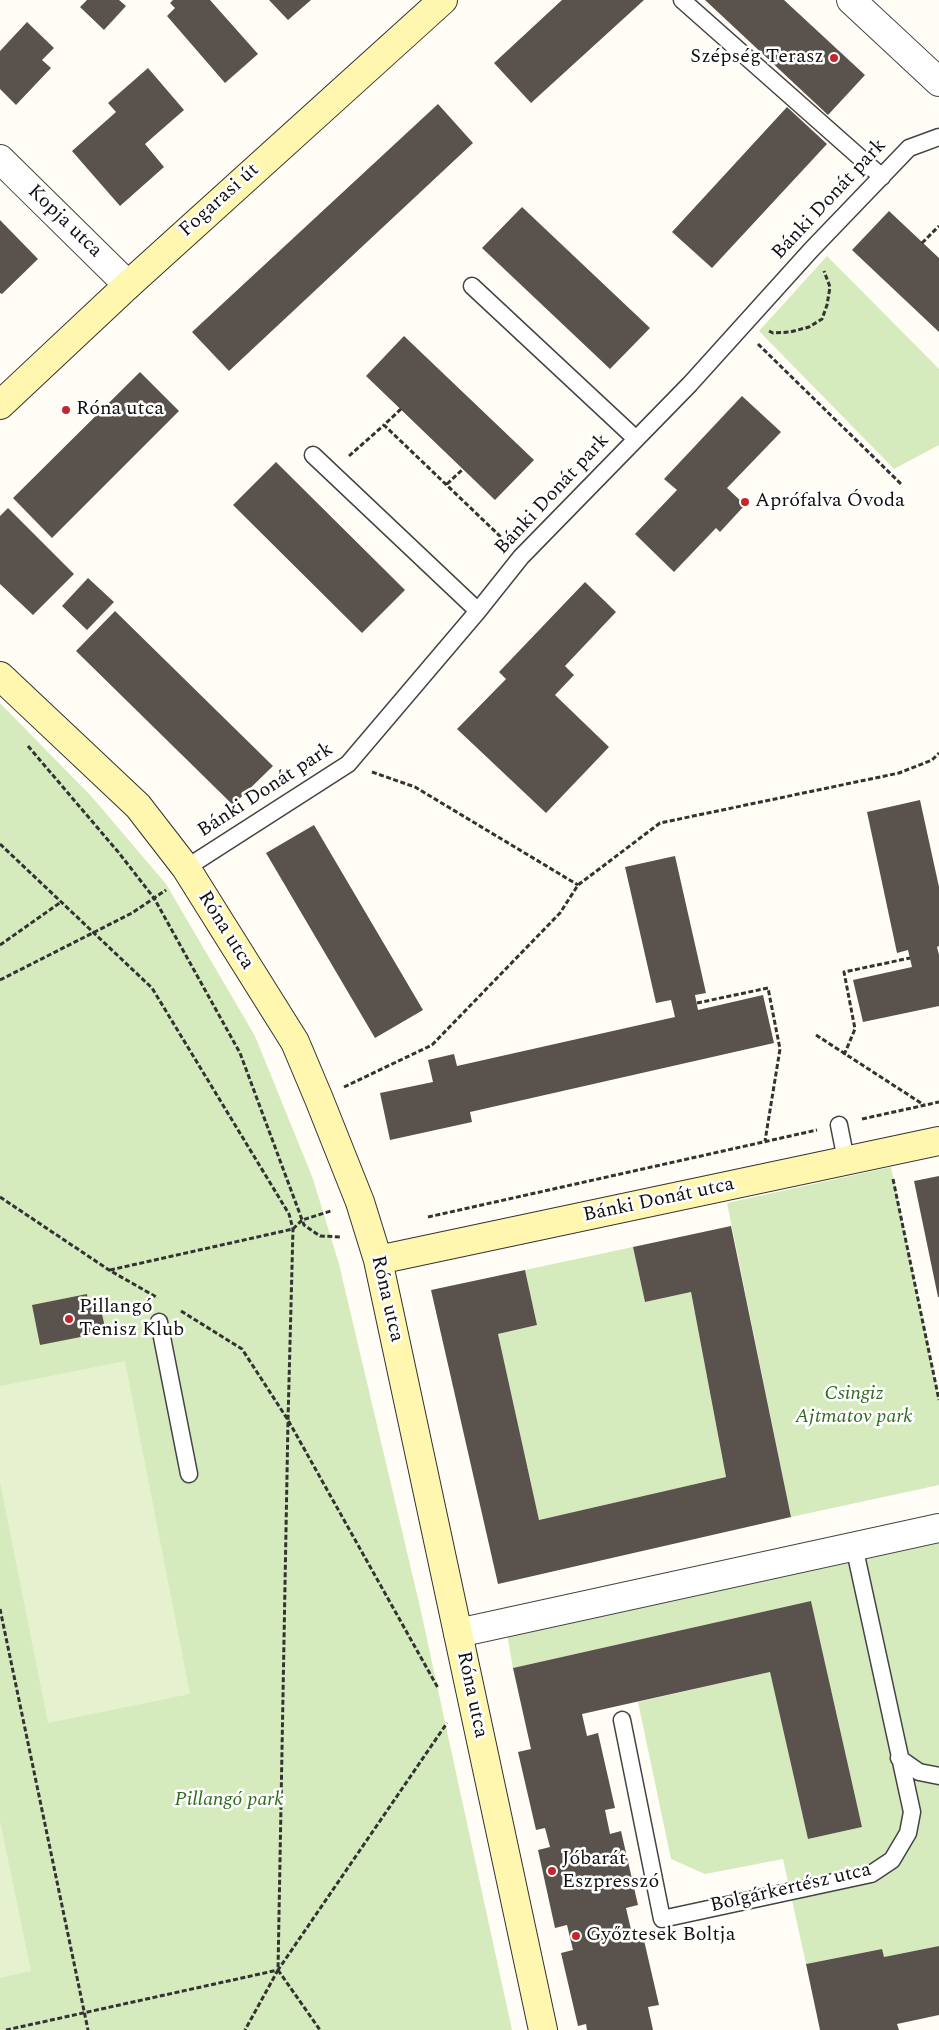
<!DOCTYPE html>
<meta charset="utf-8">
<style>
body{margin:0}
canvas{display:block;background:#fffdf5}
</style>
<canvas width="939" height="2030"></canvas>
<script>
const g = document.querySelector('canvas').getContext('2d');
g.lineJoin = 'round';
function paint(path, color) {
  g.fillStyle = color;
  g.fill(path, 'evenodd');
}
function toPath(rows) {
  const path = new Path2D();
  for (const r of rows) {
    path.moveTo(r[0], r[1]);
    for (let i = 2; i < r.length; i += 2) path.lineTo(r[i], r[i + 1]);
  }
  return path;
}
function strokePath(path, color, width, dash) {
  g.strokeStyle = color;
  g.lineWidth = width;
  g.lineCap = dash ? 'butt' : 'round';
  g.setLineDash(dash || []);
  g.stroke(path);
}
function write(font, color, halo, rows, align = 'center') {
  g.font = font + ' Spectral,serif';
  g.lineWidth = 5;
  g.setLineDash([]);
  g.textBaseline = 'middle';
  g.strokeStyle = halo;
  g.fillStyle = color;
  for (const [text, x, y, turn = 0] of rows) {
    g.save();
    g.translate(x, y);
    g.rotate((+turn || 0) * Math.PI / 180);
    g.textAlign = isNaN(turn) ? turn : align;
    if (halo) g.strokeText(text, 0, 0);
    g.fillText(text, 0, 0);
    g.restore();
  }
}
const green = toPath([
 [827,256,939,369,939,445,894,469,759,331],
 [0,703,92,797,166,884,255,1036,313,1179,339,1264,420,1607,512,2030,0,2030],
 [891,1167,939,1400,939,1485,791,1517,727,1203],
 [633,1247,645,1302,691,1292,726,1477,539,1520,498,1334,537,1325,525,1270],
 [939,1528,939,1946,884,1957,881,1949,806,1964,783,1859,705,1874,671,1859,638,1702,770,1672,808,1839,862,1827,811,1601,513,1668,505,1623]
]);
const pitch = toPath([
 [125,1361,190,1694,48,1723,0,1482,0,1386],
 [0,1821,31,1971,0,1978]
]);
const building = toPath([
 [87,0,119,0,126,6,104,30,80,7],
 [173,0,210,0,258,54,225,83,167,16,175,8,170,3],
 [269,0,311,0,288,20],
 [562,0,644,0,531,103,494,63],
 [705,0,784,0,865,75,828,115],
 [27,22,54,48,42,60,51,68,16,105,0,89,0,51],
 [148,68,184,110,145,144,164,167,120,206,72,151,116,112,108,103],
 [438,104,473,143,229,371,192,332],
 [787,107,827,144,712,268,672,232],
 [522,207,650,328,610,369,482,248],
 [889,211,939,258,939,332,852,250],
 [0,220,38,259,2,294,0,293],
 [404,336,534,460,495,500,366,376],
 [140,372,179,411,52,538,13,498],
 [742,396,781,432,727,488,745,505,720,532,716,528,674,572,635,534,677,490,664,479],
 [276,462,405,590,362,633,233,505],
 [8,508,74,574,33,615,0,584,0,516],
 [88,578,114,602,87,630,62,606],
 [585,582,616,612,565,666,574,675,555,695,609,747,546,813,457,729,506,679,499,672],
 [115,611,273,766,233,805,76,651],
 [920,800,939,887,939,946,937,947,939,955,939,1006,863,1022,853,980,912,967,908,950,897,953,867,812],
 [314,825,423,1010,375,1038,266,853],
 [675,856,706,993,695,995,698,1010,763,995,774,1043,470,1112,472,1122,390,1140,380,1093,433,1082,428,1060,454,1054,457,1066,675,1017,671,1000,656,1003,625,867],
 [939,1176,939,1297,938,1297,914,1181],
 [731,1226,791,1517,498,1584,431,1290,525,1270,537,1325,498,1334,539,1520,726,1477,691,1292,645,1302,633,1247],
 [87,1294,89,1307,100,1305,106,1332,40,1345,32,1305],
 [811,1601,862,1827,808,1839,770,1672,582,1714,587,1736,598,1733,615,1808,605,1810,610,1834,621,1831,638,1905,626,1908,633,1938,643,1936,659,2005,648,2007,653,2030,587,2030,586,2024,578,2026,561,1953,573,1950,567,1925,555,1928,538,1850,550,1847,545,1828,536,1830,518,1752,531,1749,513,1668],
 [939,1946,939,2015,897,2024,899,2030,820,2030,806,1964,882,1949,884,1957]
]);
const path = toPath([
 [922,243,939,226],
 [769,331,773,333,790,332,809,327,822,319,827,305,830,287,824,271],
 [758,344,901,484],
 [401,409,384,425,504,540],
 [349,456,384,425],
 [447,484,463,469],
 [28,746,119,853,154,898,240,1053,304,1225,320,1236,341,1237],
 [372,772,415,787,578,885],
 [0,844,152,988,289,1214,293,1229,288,1420,278,1970,245,2030],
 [0,945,61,902],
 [0,980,132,913,166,890],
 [697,1003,768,988,780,1049,765,1141],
 [816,1035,924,1105],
 [844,1055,855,1029,844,972,910,958],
 [344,1087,432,1045,560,913,578,885,660,823,899,773,932,760,939,753],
 [862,1119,939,1102],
 [893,1179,939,1400],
 [0,1197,109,1270,158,1298],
 [428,1217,817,1130],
 [110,1270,293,1229,302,1220,331,1211],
 [181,1311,242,1349,288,1420,438,1688],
 [0,1609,88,2030],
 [278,1970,320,2030],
 [6,2030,278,1970,447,1723]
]);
const lane = toPath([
 [682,0,882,177],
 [472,286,635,438],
 [313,455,478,611],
 [186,868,348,764,478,611,521,557,690,384,811,250,909,148,939,137],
 [839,1125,846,1160],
 [159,1322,189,1474],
 [622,1720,662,1919,871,1874,892,1860,908,1833,912,1812,854,1546],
 [899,1758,919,1772,939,1776]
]);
const street = toPath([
 [851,0,939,82],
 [0,159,128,285],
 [458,1633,939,1528]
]);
const secondary = toPath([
 [0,405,128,285,443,0],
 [0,676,138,806,186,868,295,1042,319,1099,360,1202,378,1260,543,2030],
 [378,1260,939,1141]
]);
const markers = [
 [834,58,5,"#c4262e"],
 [66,410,5,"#c4262e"],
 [745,502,5,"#c4262e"],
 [69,1319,5,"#c4262e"],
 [552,1871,5,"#c4262e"],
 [576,1936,5,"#c4262e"]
];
const poiNames = [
 ["Szépség Terasz",824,58,"right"],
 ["Róna utca",76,410],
 ["Aprófalva Óvoda",755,502],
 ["Pillangó",79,1308],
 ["Tenisz Klub",79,1331],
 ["Jóbarát",562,1860],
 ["Eszpresszó",562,1883],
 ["Győztesek Boltja",586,1936]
];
const streetNames = [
 ["Bánki Donát park",830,200,-47],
 ["Fogarasi út",220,201,-42],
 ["Kopja utca",64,222,44],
 ["Bánki Donát park",553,495,-47],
 ["Bánki Donát park",266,791,-33],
 ["Róna utca",225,931,58],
 ["Bánki Donát utca",659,1201,-12],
 ["Róna utca",386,1299,77],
 ["Róna utca",471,1695,78],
 ["Bolgárkertész utca",791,1889,-13]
];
const parkNames = [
 ["Csingiz",854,1395],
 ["Ajtmatov park",854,1418],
 ["Pillangó park",229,1801]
];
paint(green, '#d5ebbd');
paint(pitch, '#e6f2cf');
paint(building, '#5a524d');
strokePath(lane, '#444', 19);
strokePath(street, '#444', 30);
strokePath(secondary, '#333', 30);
strokePath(path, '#333', 3, [5, 2.5]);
strokePath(lane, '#fff', 16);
strokePath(street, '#fff', 28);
strokePath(secondary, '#fff6b0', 28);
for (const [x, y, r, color] of markers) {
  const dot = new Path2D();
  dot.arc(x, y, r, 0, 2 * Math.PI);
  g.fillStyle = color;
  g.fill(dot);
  strokePath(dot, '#fff', 2);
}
write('20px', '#111', '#fff', poiNames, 'left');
write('20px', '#111', '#fff', streetNames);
write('italic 20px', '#2f6b1f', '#fff', parkNames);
</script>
